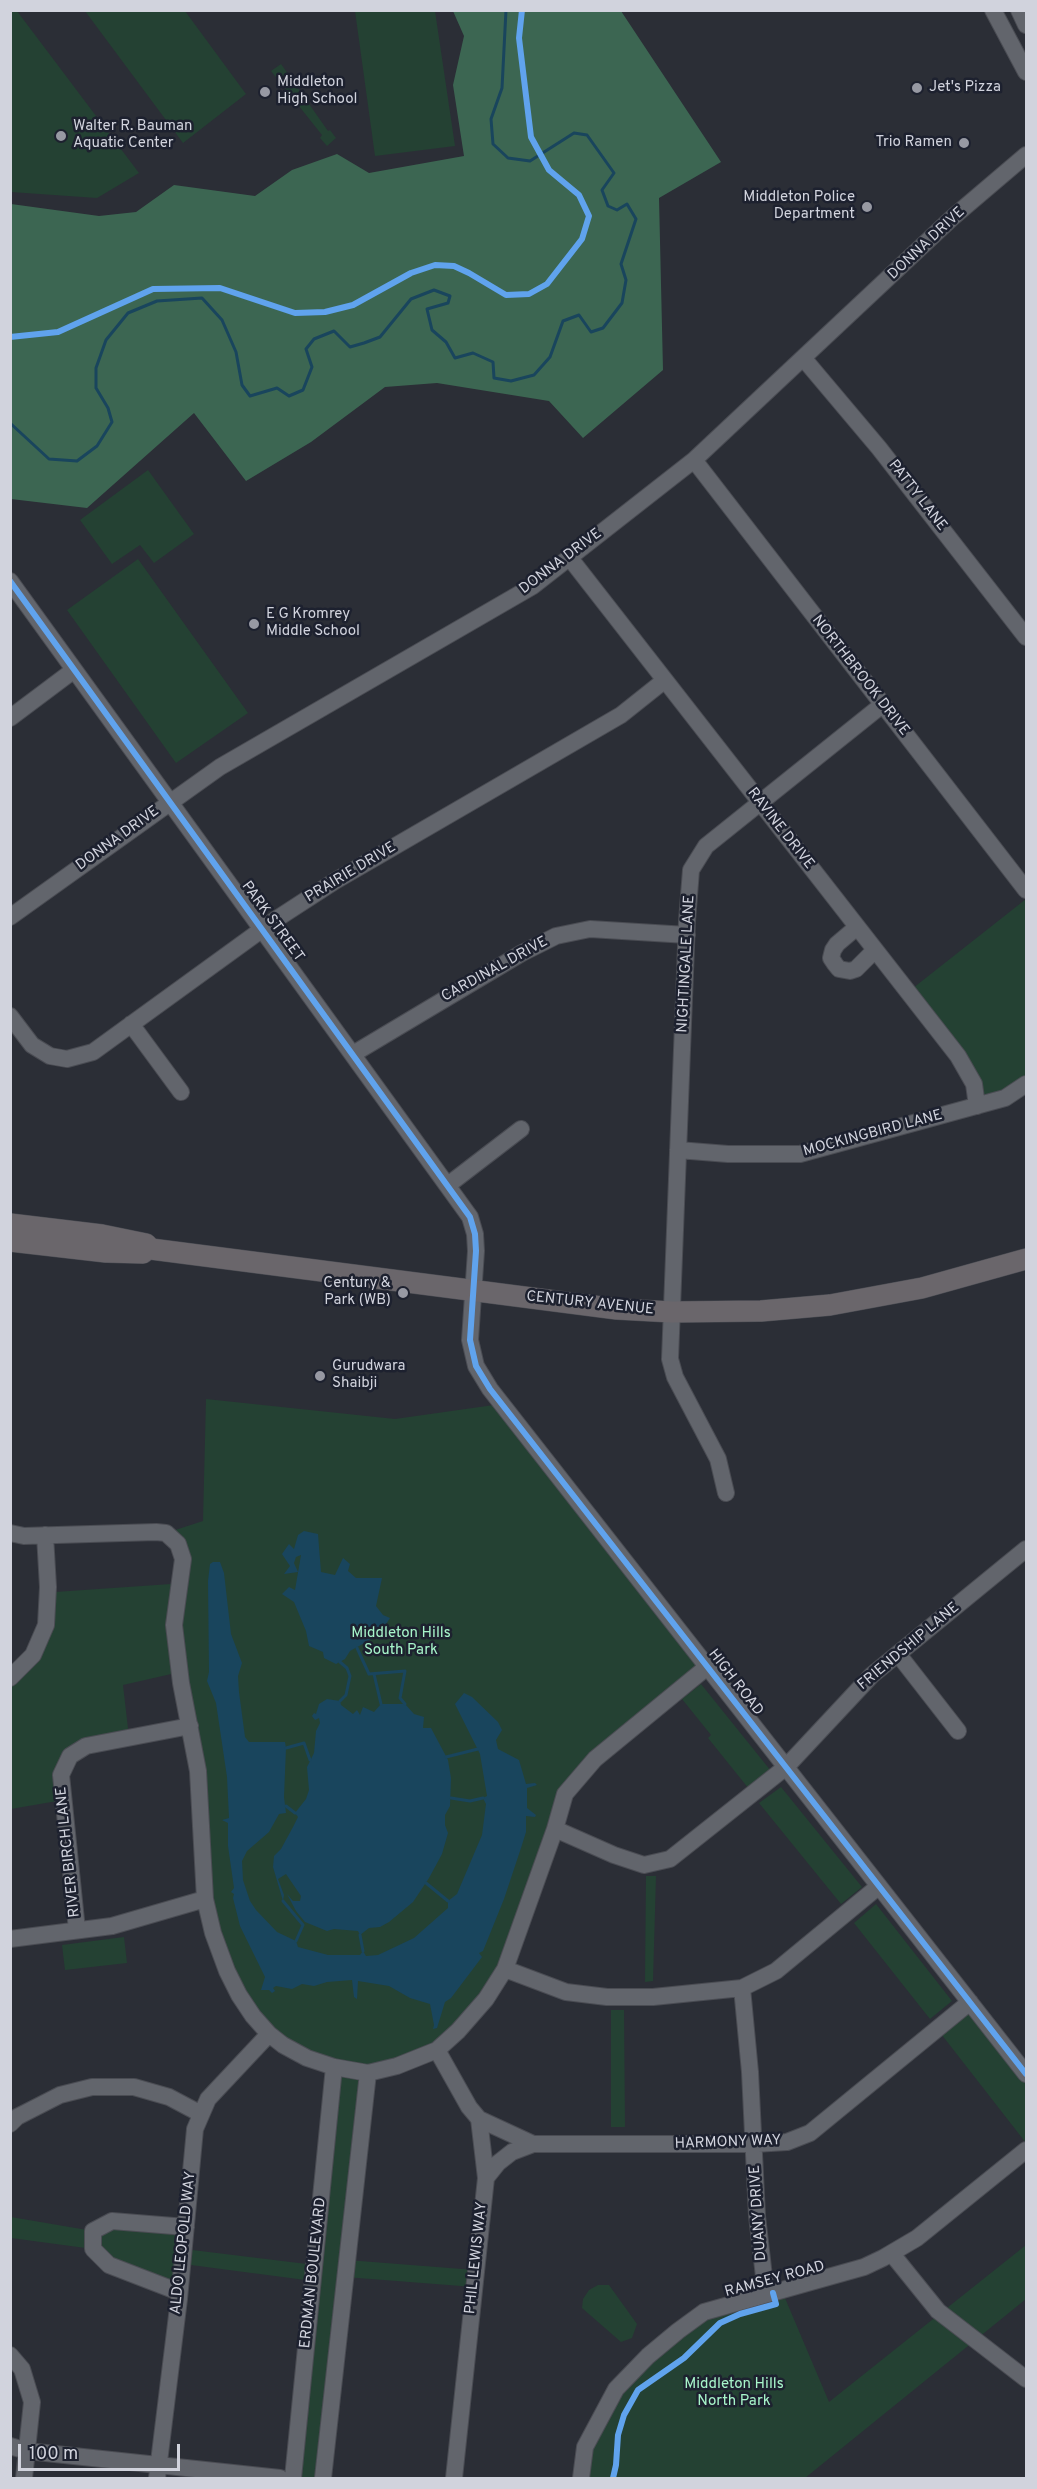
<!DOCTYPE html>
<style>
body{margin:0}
#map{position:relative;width:1037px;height:2489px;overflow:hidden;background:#2b2e36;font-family:Overpass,sans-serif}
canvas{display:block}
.frame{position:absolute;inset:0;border:12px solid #d1d3dd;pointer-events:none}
.scale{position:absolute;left:18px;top:2444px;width:162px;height:27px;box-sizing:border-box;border:3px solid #d1d3dd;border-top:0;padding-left:8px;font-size:18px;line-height:21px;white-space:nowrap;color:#d1d3dd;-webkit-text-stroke:4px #1d212f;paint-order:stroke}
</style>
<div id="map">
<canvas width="1037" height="2489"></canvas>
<div class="frame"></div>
<div class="scale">100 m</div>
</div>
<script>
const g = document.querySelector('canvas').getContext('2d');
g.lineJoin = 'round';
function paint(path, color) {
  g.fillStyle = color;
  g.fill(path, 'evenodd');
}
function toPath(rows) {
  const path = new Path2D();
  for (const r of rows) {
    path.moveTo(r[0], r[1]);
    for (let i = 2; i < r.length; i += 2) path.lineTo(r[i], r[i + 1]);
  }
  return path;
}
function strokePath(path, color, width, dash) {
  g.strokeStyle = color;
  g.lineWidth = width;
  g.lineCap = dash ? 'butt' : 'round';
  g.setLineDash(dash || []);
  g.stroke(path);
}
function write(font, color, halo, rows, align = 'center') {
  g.font = font + ' Overpass,sans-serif';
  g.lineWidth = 5;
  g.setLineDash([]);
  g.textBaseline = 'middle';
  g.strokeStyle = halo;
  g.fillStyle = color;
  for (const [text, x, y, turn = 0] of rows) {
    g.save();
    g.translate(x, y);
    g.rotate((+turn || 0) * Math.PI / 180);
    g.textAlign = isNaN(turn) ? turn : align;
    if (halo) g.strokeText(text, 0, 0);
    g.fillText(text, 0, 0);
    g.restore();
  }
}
const green = toPath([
 [10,11,17,11,139,173,97,198,11,192],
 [85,11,185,11,246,94,183,143],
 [355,11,435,11,455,146,375,156],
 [281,64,328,131,330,130,336,138,327,146,320,138,322,135,271,71],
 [148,470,194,534,154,563,140,545,112,564,80,520],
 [138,559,248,713,176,763,67,610],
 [1026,899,1026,1084,977,1106,974,1084,908,992],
 [206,1399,395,1419,501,1404,707,1667,565,1794,505,1969,458,2031,368,2073,347,2260,475,2270,474,2287,345,2277,323,2478,293,2478,313,2281,183,2264,179,2292,93,2249,11,2238,11,2217,93,2231,112,2221,186,2227,184,2249,315,2265,334,2067,269,2034,213,1933,180,1672,123,1685,129,1737,70,1756,63,1800,11,1809,11,1682,55,1592,171,1584,179,1585,183,1559,166,1533,203,1521],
 [701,1684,771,1771,749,1789,708,1738,711,1735,682,1699],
 [781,1787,862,1887,841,1904,759,1803],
 [646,1876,656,1876,653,1981,645,1982],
 [876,1904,952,2001,930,2019,854,1923],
 [124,1937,127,1963,65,1970,62,1945],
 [970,2002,1026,2074,1026,2143,938,2030],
 [611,2010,624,2010,625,2127,611,2127],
 [1026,2245,1026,2299,805,2478,581,2478,616,2389,704,2312,782,2291,829,2402],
 [598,2285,609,2285,637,2324,632,2338,621,2342,582,2308,583,2299,589,2290]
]);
const forest = toPath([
 [453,11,621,11,721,162,659,198,663,370,583,438,549,401,437,383,385,387,311,442,246,481,194,413,87,508,11,499,11,204,99,216,136,212,174,185,255,196,292,170,337,154,369,173,464,156,453,85,464,36]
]);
const water = toPath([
 [304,1531,318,1534,321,1572,335,1575,343,1558,350,1564,348,1571,356,1578,382,1578,376,1606,383,1615,390,1618,379,1635,350,1651,345,1659,336,1664,324,1658,323,1652,309,1646,306,1631,294,1602,282,1594,289,1587,295,1590,301,1555,296,1557,294,1563,298,1572,284,1574,290,1566,282,1554,289,1544,294,1549,298,1535],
 [213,1562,220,1562,224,1573,231,1634,242,1663,238,1676,239,1692,245,1737,249,1742,285,1742,286,1748,284,1797,286,1813,279,1814,269,1832,247,1851,242,1861,243,1880,250,1901,256,1910,277,1932,296,1941,298,1947,328,1955,360,1955,363,1951,366,1956,378,1955,414,1938,448,1908,448,1901,457,1894,482,1835,486,1804,483,1798,487,1796,480,1754,455,1704,464,1693,472,1697,498,1722,502,1730,496,1740,498,1749,519,1760,526,1784,535,1783,537,1785,527,1788,527,1808,536,1815,535,1817,526,1816,526,1832,521,1848,504,1899,483,1951,479,1953,482,1957,451,1998,445,2002,437,2028,433,2029,434,2025,430,2004,410,1998,389,1986,358,1981,357,1999,354,1997,352,1980,327,1982,314,1986,302,1984,292,1989,276,1986,273,1988,275,1991,272,1993,269,1990,261,1990,265,1977,240,1926,233,1898,234,1894,231,1892,234,1888,228,1846,228,1823,222,1820,229,1818,227,1777,216,1703,207,1681,209,1672,208,1581,210,1564],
 [327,1699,340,1701,341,1705,353,1714,357,1710,360,1715,363,1707,374,1712,381,1704,405,1704,414,1714,424,1717,423,1728,431,1728,448,1760,451,1778,450,1806,445,1815,445,1825,448,1833,442,1854,429,1878,413,1902,389,1922,380,1927,369,1928,360,1935,358,1931,334,1929,327,1931,305,1922,296,1911,287,1894,293,1901,300,1901,301,1896,286,1874,278,1879,284,1895,283,1901,273,1867,274,1856,281,1849,293,1827,298,1817,295,1813,306,1799,309,1790,307,1767,314,1753,316,1731,320,1723,319,1718,315,1720,312,1716,314,1713,316,1714,319,1704]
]);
const stream = toPath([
 [10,423,49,459,77,461,97,446,112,422,108,408,96,388,96,368,106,340,128,313,157,301,202,298,222,320,236,352,242,385,250,396,277,388,289,396,303,390,312,367,306,349,314,339,334,331,350,347,364,343,380,337,411,299,434,290,450,296,448,303,427,309,432,330,446,342,455,358,473,353,493,362,494,378,511,381,534,375,550,357,563,321,579,315,591,332,603,328,622,303,626,280,621,264,636,219,627,204,617,210,608,206,602,190,614,173,587,135,574,133,530,161,508,158,493,144,491,119,502,88,506,10],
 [357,1648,369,1674,405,1671,400,1698,405,1704],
 [340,1662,347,1668,350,1676,346,1695,340,1701],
 [374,1674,381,1704],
 [286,1748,304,1743,310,1760],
 [446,1757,478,1749],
 [451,1798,470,1801,483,1798],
 [286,1806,295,1813],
 [426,1883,448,1901],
 [283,1901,303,1925,296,1941],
 [360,1935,363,1951]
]);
const minor = toPath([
 [993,10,1026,72],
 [1019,10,1026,25],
 [804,359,879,448,1026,637],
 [694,460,1026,890],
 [569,557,958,1056,974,1084,977,1106],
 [10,581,470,1217,475,1234,476,1251,470,1340,476,1366,490,1389,1026,2074],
 [10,718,74,670],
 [10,917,220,767,533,586,694,460,952,218,1026,155],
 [857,927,837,944,833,950,831,958,835,964,839,969,850,971,856,969,875,950],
 [10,1016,32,1045,50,1056,67,1059,93,1052,275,920,335,881,621,715,665,680],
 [131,1024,181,1092],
 [353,1054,522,953,556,936,590,929,687,935],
 [678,1150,728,1154,800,1154,1005,1098,1026,1084],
 [448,1185,521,1129],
 [726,1493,718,1459,675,1377,670,1359,687,921,691,870,706,846,882,705],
 [10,1533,24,1536,156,1532,166,1533,178,1544,183,1559,174,1625,181,1683,198,1771,205,1899,213,1933,227,1971,239,1995,253,2016,269,2034,283,2045,307,2058,334,2067,368,2073,397,2066,437,2050,458,2031,486,1999,505,1969,555,1829,565,1794,595,1759,707,1667],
 [898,1654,958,1731],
 [10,1678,33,1655,46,1625,48,1587,45,1535],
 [555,1829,614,1855,644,1865,670,1859,786,1767,872,1675,1026,1549],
 [77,1930,61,1775,70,1756,86,1746,190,1726],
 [10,1939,112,1926,205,1899],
 [505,1969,566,1992,607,1997,653,1997,742,1988,776,1971,879,1886],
 [742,1988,750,2072,757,2216,766,2294],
 [437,2050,469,2107,479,2119,486,2178,454,2478],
 [479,2119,533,2144,754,2144,787,2142,810,2133,970,2002],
 [10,2124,17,2117,60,2095,92,2087,134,2087,169,2097,201,2114],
 [486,2178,498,2163,512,2152,533,2144],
 [892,2254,938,2311,1026,2379],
 [179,2292,109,2265,93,2249,93,2231,112,2221,186,2227],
 [10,2355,22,2369,32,2402,24,2478],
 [10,2446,27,2451,280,2478],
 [157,2478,179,2299,195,2129,208,2099,269,2034],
 [293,2478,334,2067],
 [323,2478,368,2073],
 [581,2478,585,2447,616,2389,648,2356,678,2331,704,2312,864,2267,883,2258,917,2238,1026,2150]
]);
const major = toPath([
 [10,1224,102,1235,146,1244,151,1249,617,1309,672,1312,761,1311,830,1305,922,1288,1026,1259],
 [10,1241,106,1252,143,1253]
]);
const cycleway = toPath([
 [10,337,58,332,153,289,220,288,295,313,325,312,353,305,411,273,435,265,454,266,469,273,506,295,529,294,547,284,582,239,589,216,579,195,549,170,531,137,519,38,522,10],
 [10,581,470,1217,475,1234,476,1251,470,1340,476,1366,490,1389,1026,2074],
 [613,2478,616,2465,618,2435,624,2415,638,2390,684,2358,720,2323,740,2314,776,2304,773,2293]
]);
const markers = [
 [917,88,6,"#9799a3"],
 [265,92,6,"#9799a3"],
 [61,136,6,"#9799a3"],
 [964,143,6,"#9799a3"],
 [867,207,6,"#9799a3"],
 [254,624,6,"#9799a3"],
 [403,1293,6,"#9799a3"],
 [320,1376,6,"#9799a3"]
];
const poiNames = [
 ["Middleton",277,83],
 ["High School",277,100],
 ["Jet's Pizza",929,88],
 ["Walter R. Bauman",73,127],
 ["Aquatic Center",73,144],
 ["Trio Ramen",952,143,"right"],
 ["Middleton Police",855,198,"right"],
 ["Department",855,215,"right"],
 ["E G Kromrey",266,615],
 ["Middle School",266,632],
 ["Century &",391,1284,"right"],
 ["Park (WB)",391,1301,"right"],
 ["Gurudwara",332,1367],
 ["Shaibji",332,1384]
];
const streetNames = [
 ["DONNA DRIVE",927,244,-43],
 ["PATTY LANE",917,496,52],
 ["DONNA DRIVE",561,562,-37],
 ["NORTHBROOK DRIVE",860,676,52],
 ["RAVINE DRIVE",780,829,52],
 ["DONNA DRIVE",118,839,-36],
 ["PRAIRIE DRIVE",351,873,-31],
 ["PARK STREET",272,922,54],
 ["NIGHTINGALE LANE",687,964,-87],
 ["CARDINAL DRIVE",495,970,-29],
 ["MOCKINGBIRD LANE",873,1134,-15],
 ["CENTURY AVENUE",590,1304,6],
 ["FRIENDSHIP LANE",909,1647,-40],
 ["HIGH ROAD",735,1683,52],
 ["RIVER BIRCH LANE",69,1852,-96],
 ["HARMONY WAY",728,2143,-2],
 ["DUANY DRIVE",759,2213,-94],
 ["ALDO LEOPOLD WAY",184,2243,-84],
 ["PHIL LEWIS WAY",477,2258,-84],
 ["ERDMAN BOULEVARD",314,2273,-84],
 ["RAMSEY ROAD",775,2280,-15]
];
const parkNames = [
 ["Middleton Hills",401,1634],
 ["South Park",401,1651],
 ["Middleton Hills",734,2385],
 ["North Park",734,2402]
];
paint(green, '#244133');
paint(forest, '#3c6652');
paint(water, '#19455d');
strokePath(stream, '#19455d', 3);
strokePath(minor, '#4a4c53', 18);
strokePath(major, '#4a4c53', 22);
strokePath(minor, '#62656c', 16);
strokePath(major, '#6a666b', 21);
strokePath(cycleway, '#60a3ed', 6);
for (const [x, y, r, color] of markers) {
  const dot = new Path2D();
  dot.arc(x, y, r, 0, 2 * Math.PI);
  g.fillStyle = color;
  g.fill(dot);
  strokePath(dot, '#1d212f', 2);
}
write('15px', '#d1d3dd', '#1d212f', poiNames, 'left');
write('15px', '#d1d3dd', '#1d212f', streetNames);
write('15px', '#a7f5ca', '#1d212f', parkNames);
</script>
